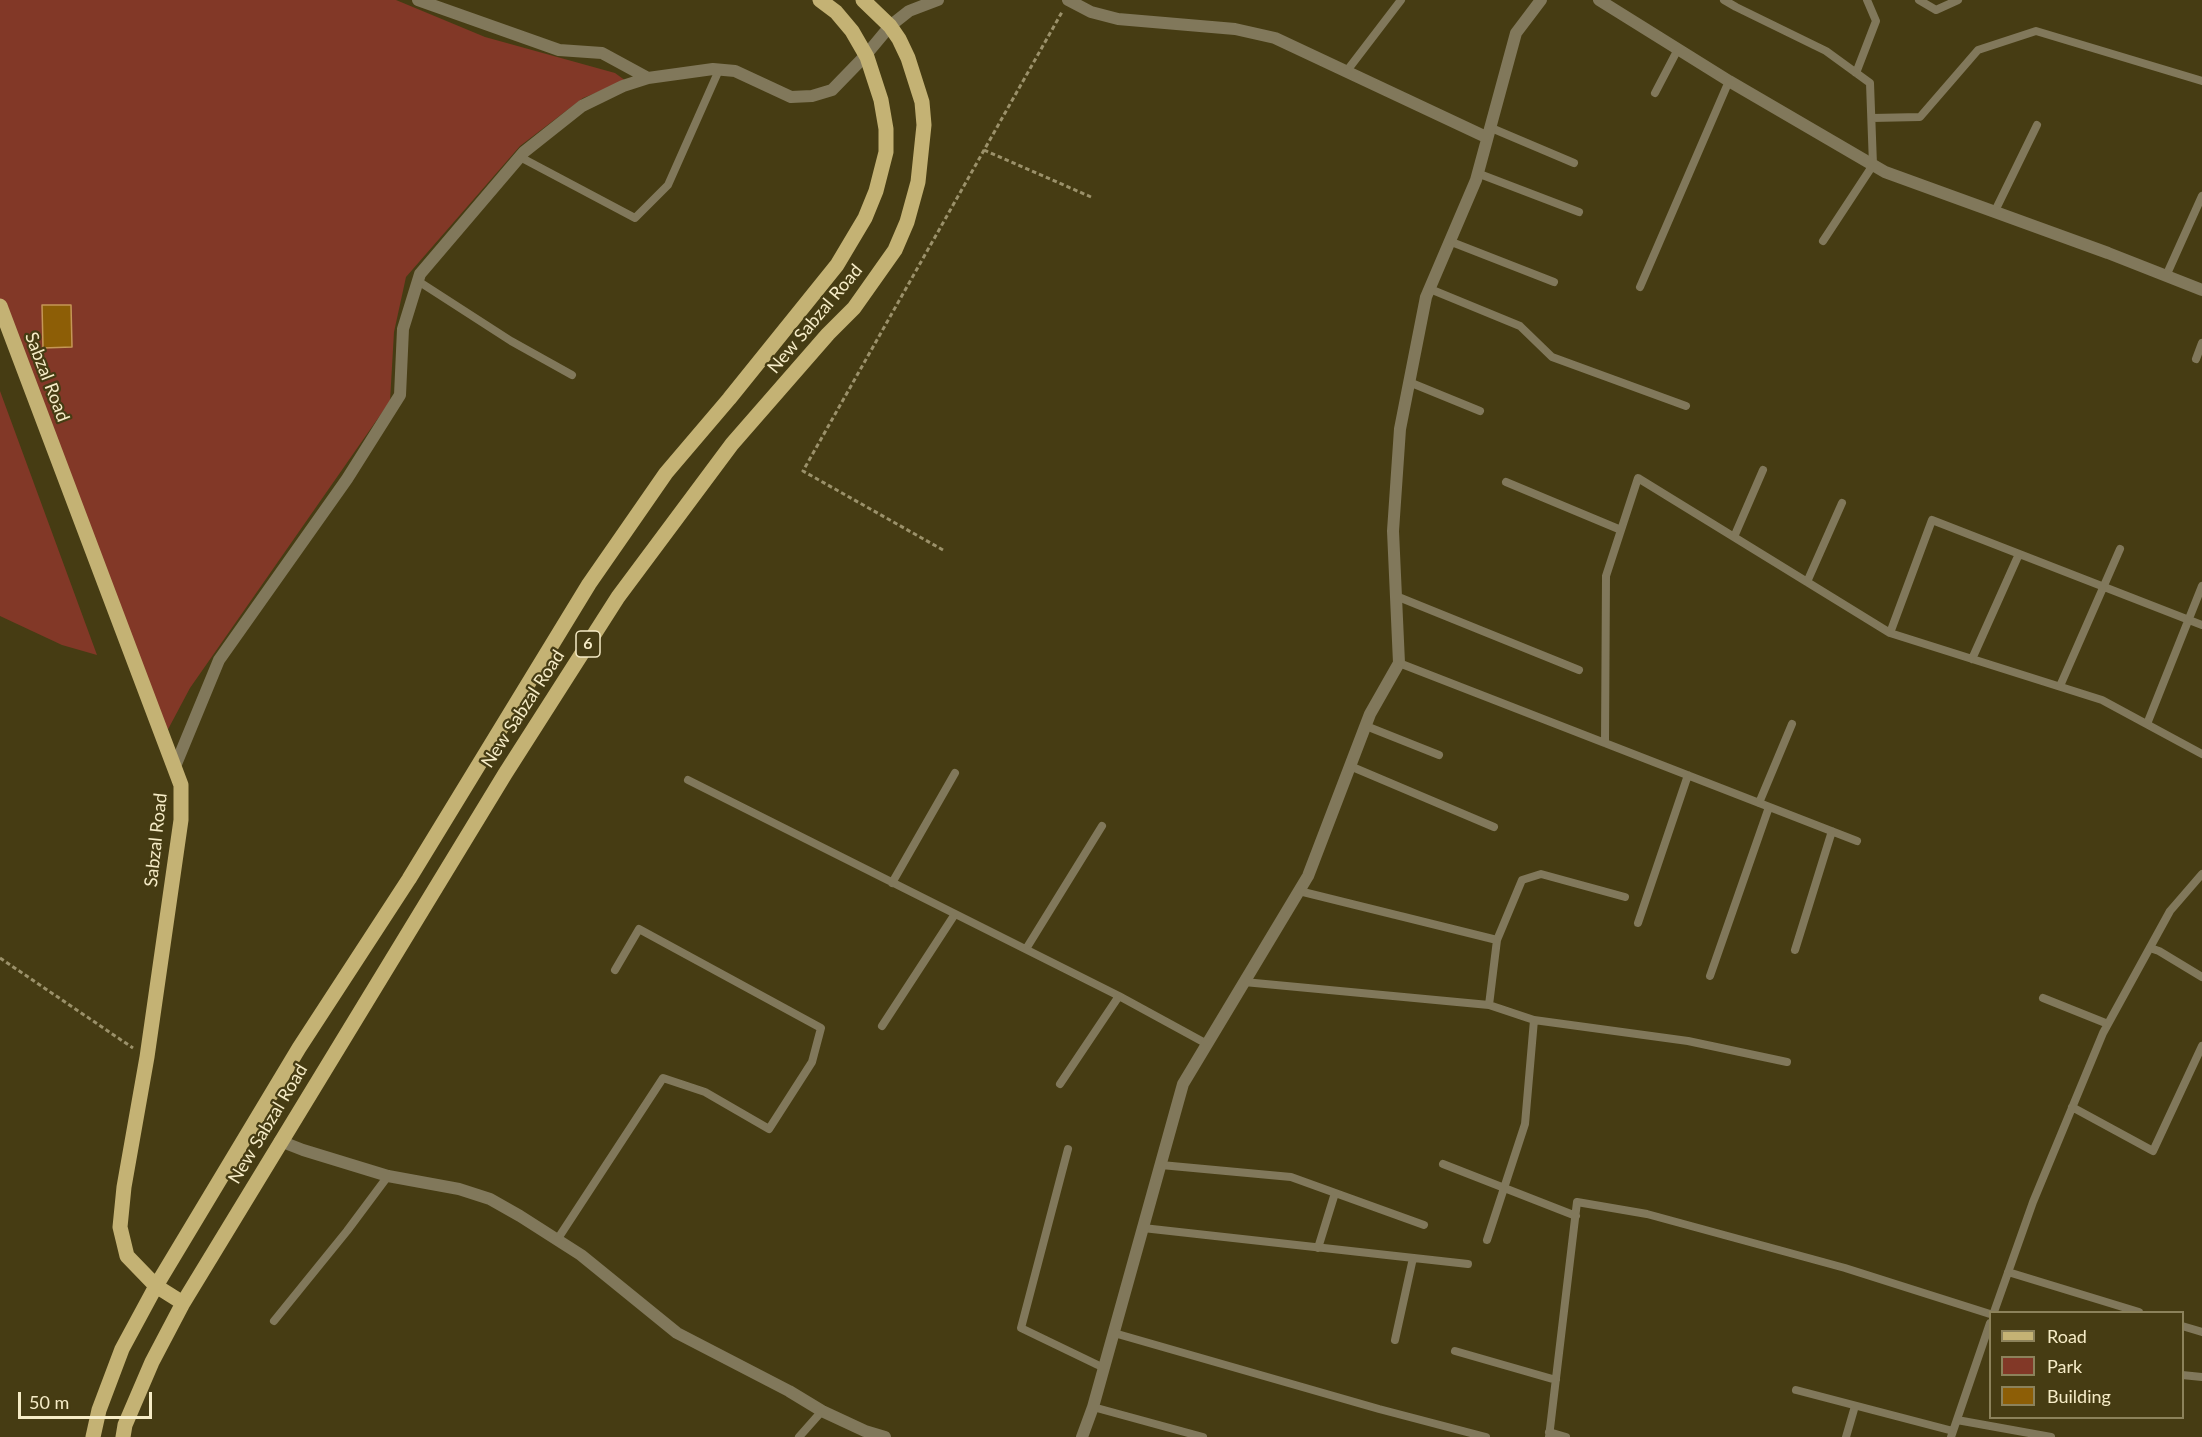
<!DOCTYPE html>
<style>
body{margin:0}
#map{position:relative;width:2202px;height:1437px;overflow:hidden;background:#463c13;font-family:Lato,sans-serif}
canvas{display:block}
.legend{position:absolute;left:1989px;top:1311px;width:195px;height:108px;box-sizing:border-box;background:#463c13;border:2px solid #8c825b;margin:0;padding:8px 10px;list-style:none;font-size:18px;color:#f6ecc7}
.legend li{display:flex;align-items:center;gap:12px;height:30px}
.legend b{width:30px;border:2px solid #8c825b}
.scale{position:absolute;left:18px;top:1392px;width:134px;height:27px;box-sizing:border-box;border:3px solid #f6ecc7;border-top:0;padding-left:8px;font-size:18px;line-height:21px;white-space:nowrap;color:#f6ecc7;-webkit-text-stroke:4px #463c13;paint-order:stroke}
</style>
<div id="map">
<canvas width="2202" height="1437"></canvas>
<ul class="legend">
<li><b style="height:8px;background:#c4b274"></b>Road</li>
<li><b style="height:16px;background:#823827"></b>Park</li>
<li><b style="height:16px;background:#8d5e06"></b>Building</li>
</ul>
<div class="scale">50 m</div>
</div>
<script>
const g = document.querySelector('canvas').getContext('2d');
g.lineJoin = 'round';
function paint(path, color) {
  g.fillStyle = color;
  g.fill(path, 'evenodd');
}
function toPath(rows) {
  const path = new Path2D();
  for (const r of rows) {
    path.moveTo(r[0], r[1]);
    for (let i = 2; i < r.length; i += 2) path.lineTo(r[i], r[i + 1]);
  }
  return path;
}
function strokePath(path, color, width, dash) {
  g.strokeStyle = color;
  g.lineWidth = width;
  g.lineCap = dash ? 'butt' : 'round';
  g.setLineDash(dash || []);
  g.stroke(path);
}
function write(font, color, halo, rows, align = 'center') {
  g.font = font + ' Lato,sans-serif';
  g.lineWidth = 4.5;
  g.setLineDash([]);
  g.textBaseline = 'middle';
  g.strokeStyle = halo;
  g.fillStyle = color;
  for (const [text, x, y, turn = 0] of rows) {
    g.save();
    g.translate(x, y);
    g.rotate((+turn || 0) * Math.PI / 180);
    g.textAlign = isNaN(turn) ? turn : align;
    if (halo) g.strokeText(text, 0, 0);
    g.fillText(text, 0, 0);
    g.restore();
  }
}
const green = toPath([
 [0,0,396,0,485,37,615,73,626,81,583,98,520,146,406,277,394,332,390,401,190,688,165,735,0,314],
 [0,391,97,655,62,645,0,616]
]);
const building = toPath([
 [42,305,71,305,72,347,43,348,42,305]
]);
const path = toPath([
 [984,150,1091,197],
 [943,550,803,471,1062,12],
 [0,958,133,1048]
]);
const service = toPath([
 [1724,0,1736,7,1826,51,1870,83,1873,165,1823,241],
 [1919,0,1936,10,1958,0],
 [1346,72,1401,0],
 [1856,73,1876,21,1867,0],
 [1655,93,1678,49],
 [1872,118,1920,117,1978,50,2036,31,2202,81],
 [1489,127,1574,163],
 [520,157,635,218,668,185,719,70],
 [1477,173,1579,212],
 [1995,211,2037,125],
 [1449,241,1554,282],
 [2166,276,2202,196],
 [418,281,511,341,572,375],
 [1640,287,1729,81],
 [1430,289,1520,326,1552,357,1686,406],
 [2196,359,2202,343],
 [1409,382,1480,411],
 [1506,482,1621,530],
 [1734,537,1763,470],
 [1807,582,1842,503],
 [1396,596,1579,670],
 [1890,633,1932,520,2202,625],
 [1972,659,2019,554],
 [1399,663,1857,841],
 [2060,686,2120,549],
 [2147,724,2202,586],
 [1366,726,1439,755],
 [1605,743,1606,576,1638,478,1890,633,2102,700,2202,754],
 [1350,766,1494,827],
 [688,780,1119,996,1207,1044],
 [1759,803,1792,724],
 [892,883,955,773],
 [1299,891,1497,940],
 [1638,923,1688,775],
 [2150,948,2159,951,2202,977],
 [1026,949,1102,826],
 [1795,950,1832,831],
 [1710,976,1769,807],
 [1244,982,1489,1005,1534,1020,1688,1041,1787,1062],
 [2043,998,2108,1024],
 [1489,1005,1497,940,1522,880,1541,874,1625,897],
 [882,1026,955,914],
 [1060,1084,1119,996],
 [2072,1107,2153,1151,2202,1046],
 [1068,1149,1021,1328,1104,1368],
 [1443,1164,1576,1216],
 [1161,1165,1291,1177,1424,1225],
 [1143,1228,1468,1264],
 [557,1240,663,1078,705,1092,769,1129,812,1062,821,1028,639,929,615,970],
 [1487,1240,1525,1124,1534,1020],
 [1318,1248,1335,1193],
 [2008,1272,2139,1312],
 [1994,1312,2033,1202,2103,1033,2170,911,2202,874],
 [274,1321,347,1231,388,1176],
 [2182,1326,2202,1332],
 [1114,1333,1379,1409,1486,1437],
 [1395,1340,1413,1258],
 [1455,1351,1556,1380],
 [2182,1375,2202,1377],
 [1796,1390,1953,1431],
 [1093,1407,1203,1437],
 [1957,1420,2051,1437],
 [1549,1432,1566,1437],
 [799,1437,822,1411],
 [1549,1437,1577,1202,1647,1214,1845,1268,1990,1314],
 [1846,1437,1855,1406],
 [1951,1437,1990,1323]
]);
const minor = toPath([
 [418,0,559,50,602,53,648,78,713,69,735,71,791,97,812,96,832,90,865,56,890,26,909,11,938,0],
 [1068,0,1091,12,1118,19,1235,29,1275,38,1486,137],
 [1599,0,1729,81,1885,172,2108,253,2202,290],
 [174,769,219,660,347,479,400,395,403,329,420,274,524,152,582,106,623,86,648,78],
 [280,1141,303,1150,388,1176,459,1189,490,1199,520,1216,581,1255,677,1333,789,1391,822,1411,865,1431,885,1437],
 [1082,1437,1093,1407,1183,1084,1308,876,1370,714,1399,663,1393,531,1400,429,1426,297,1476,180,1516,33,1541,0]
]);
const primary = toPath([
 [0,306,181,785,181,820,147,1057,124,1187,120,1227,127,1256,156,1286,183,1303],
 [93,1437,99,1410,122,1349,156,1286,299,1048,409,879,589,584,666,473,729,399,837,265,865,218,876,191,886,152,886,129,881,100,867,57,852,31,836,12,820,0],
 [123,1437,125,1425,152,1362,183,1303,505,774,618,597,732,444,828,334,854,308,895,250,907,222,918,182,924,125,922,102,908,58,899,39,890,26,863,0]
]);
const shields = [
 [588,644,24]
];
const shieldNames = [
 ["6",588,644]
];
const streetNames = [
 ["New Sabzal Road",815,319,-50],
 ["Sabzal Road",47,377,69],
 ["New Sabzal Road",523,709,-57],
 ["Sabzal Road",156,840,-84],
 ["New Sabzal Road",268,1124,-59]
];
paint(green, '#823827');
paint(building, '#8d5e06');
strokePath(building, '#c59757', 1.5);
strokePath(path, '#9b916a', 3, [4.5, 3]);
strokePath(service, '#81785b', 8);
strokePath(minor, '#81785b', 12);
strokePath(primary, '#c4b274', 15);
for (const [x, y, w] of shields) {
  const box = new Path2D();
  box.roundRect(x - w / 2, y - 13, w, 26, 4.5);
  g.fillStyle = '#463c13';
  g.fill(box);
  strokePath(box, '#f6ecc7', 1.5);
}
write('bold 16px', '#f6ecc7', null, shieldNames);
write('18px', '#f6ecc7', '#463c13', streetNames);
</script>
